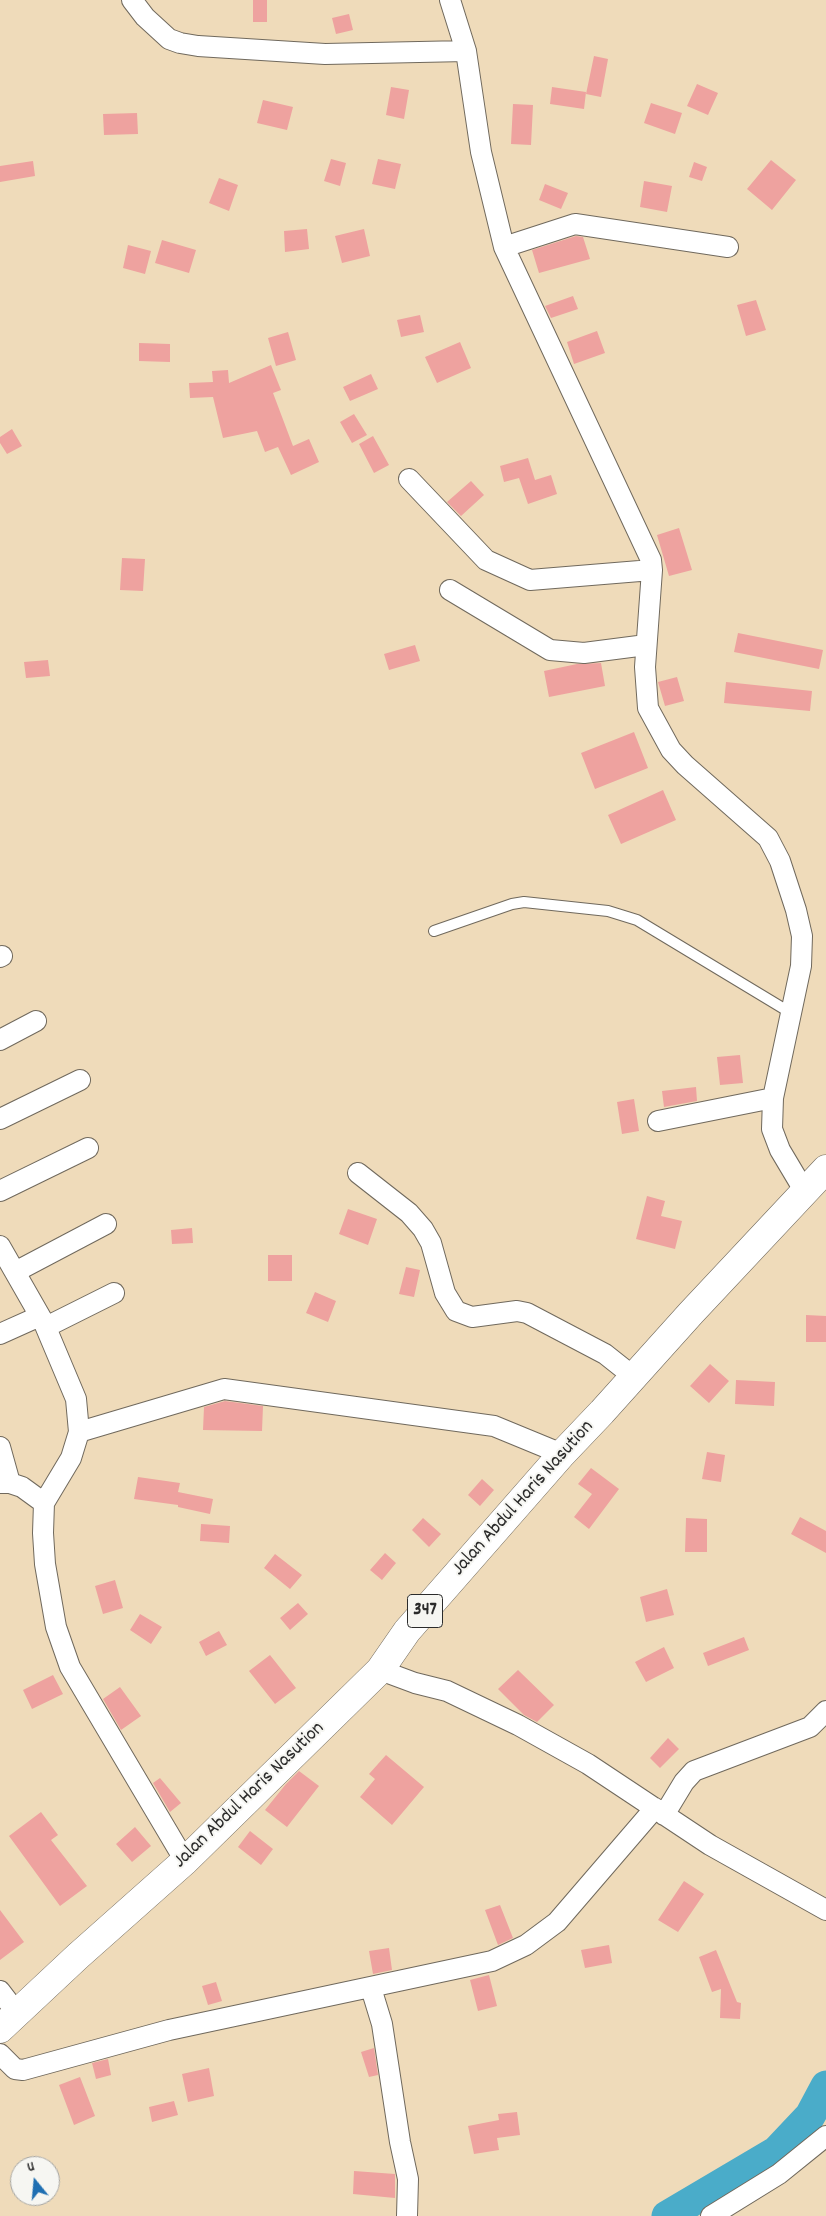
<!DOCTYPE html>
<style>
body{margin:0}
#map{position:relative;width:826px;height:2216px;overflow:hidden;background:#efdbba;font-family:Dekko,sans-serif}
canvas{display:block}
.north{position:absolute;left:10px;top:2156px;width:50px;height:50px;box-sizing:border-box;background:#f6f6f2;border:1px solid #a5a5a2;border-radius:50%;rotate:343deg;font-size:14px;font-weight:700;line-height:20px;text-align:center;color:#2b2b2b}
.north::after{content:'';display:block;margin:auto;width:18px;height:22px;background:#1f6fb2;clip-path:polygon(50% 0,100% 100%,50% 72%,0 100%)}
</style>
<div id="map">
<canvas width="826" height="2216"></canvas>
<div class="north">U</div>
</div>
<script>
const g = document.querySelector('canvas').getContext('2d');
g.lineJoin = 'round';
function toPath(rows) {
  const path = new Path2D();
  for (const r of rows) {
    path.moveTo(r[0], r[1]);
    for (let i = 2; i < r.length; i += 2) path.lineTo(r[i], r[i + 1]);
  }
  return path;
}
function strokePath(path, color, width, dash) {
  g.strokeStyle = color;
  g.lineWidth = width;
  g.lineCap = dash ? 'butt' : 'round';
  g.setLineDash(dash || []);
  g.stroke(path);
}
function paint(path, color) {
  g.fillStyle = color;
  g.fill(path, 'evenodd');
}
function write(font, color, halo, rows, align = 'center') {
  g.font = font + ' Dekko,sans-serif';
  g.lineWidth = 4;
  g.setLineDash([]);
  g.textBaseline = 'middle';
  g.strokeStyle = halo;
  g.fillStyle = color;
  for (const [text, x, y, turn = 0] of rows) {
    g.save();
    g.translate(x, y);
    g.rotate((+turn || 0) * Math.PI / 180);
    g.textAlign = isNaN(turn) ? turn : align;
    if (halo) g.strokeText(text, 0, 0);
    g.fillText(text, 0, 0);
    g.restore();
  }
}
const river = toPath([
 [667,2216,777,2151,810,2116,826,2086]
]);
const building = toPath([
 [253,0,267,0,267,22,253,22],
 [349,14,353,30,336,34,332,18],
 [594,56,608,59,601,97,586,94],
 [697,84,718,93,708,115,687,106],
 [391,87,409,90,404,119,386,115],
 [552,87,586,92,584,109,550,104],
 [263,100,293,107,287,130,257,123],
 [651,103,682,113,675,134,644,123],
 [513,104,533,105,531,145,511,144],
 [137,113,138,134,104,135,103,114],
 [331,159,346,163,340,186,324,181],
 [378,159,401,164,395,189,372,184],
 [771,160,796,180,772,210,747,189],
 [33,161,35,176,0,182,0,166],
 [694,162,707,167,702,181,689,177],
 [219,178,238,185,229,211,209,203],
 [644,181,672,186,667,212,640,207],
 [545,184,568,193,561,209,539,200],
 [307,229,309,249,285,252,284,231],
 [364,229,370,256,342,263,335,236],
 [576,236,583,237,590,259,539,273,532,250],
 [162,240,196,250,189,273,155,263],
 [128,245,151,251,145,274,123,268],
 [573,296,578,309,551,318,545,306],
 [756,300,766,330,746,336,737,305],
 [420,315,424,332,401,337,397,320],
 [597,331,605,353,574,364,567,342],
 [288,332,296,360,276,366,268,338],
 [460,342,471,368,437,383,425,357],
 [139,343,170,344,170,362,139,361],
 [271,365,281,390,273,393,293,446,309,439,319,462,291,475,278,447,265,452,257,431,223,438,213,397,190,398,189,383,213,382,212,371,228,370,229,383],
 [371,374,378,389,350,401,343,387],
 [354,414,367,435,352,443,340,422],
 [12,429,22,446,7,454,0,443,0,437],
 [373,436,389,465,374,473,359,444],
 [528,458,535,480,551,475,557,494,528,504,519,478,504,482,500,466],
 [471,481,484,495,461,516,447,502],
 [679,528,692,570,669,576,657,535],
 [122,558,145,559,143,591,120,590],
 [738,633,823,650,819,669,734,652],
 [415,645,420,661,389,670,384,654],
 [48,660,50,676,26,678,24,662],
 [601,663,605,686,549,697,544,671,577,664],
 [677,677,684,701,665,706,658,682],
 [726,682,812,691,810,711,724,703],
 [634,732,648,768,595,789,581,753],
 [663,790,676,820,621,844,608,815],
 [740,1055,743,1083,720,1085,717,1057],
 [696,1087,697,1101,664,1107,662,1091],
 [634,1099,639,1131,622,1134,617,1102],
 [647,1196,665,1201,661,1216,682,1221,675,1249,636,1239],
 [348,1209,377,1219,368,1245,339,1234],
 [192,1228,193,1243,172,1244,171,1230],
 [268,1255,292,1255,292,1281,268,1281],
 [406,1267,420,1270,414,1297,399,1294],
 [315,1292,336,1301,328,1322,306,1313],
 [806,1315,826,1316,826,1342,806,1342],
 [710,1364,729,1381,709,1403,690,1386],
 [736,1380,775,1382,774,1406,735,1404],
 [225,1401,263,1406,262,1431,203,1430,204,1407],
 [707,1452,725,1455,721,1482,702,1479],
 [591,1468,619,1489,589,1529,574,1517,592,1494,578,1484],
 [138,1477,180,1483,178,1492,213,1499,210,1514,178,1507,178,1505,134,1499],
 [482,1479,494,1490,480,1506,468,1495],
 [800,1517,826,1531,826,1553,791,1534],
 [423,1518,441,1534,429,1547,412,1530],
 [686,1518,707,1519,707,1552,685,1552],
 [201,1524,230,1526,229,1543,200,1541],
 [385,1553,396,1563,382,1580,370,1570],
 [275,1554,302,1575,290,1589,264,1568],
 [115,1580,123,1608,103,1614,95,1586],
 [667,1589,674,1615,646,1622,640,1597],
 [298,1603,308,1614,290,1630,280,1618],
 [140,1614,162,1627,151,1644,130,1630],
 [219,1631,227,1645,206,1656,199,1642],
 [744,1637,749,1650,708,1666,703,1653],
 [664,1647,674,1668,646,1682,635,1662],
 [270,1655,296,1688,275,1704,249,1671],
 [518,1670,554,1705,537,1722,524,1715,498,1689],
 [53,1675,63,1694,32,1709,23,1690],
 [120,1687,141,1716,121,1730,103,1699],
 [668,1738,679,1749,660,1768,650,1758],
 [386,1755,424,1787,392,1825,360,1797,375,1779,369,1774],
 [299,1771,319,1786,287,1827,265,1810,286,1784],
 [160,1778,181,1803,170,1812,153,1783],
 [41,1812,58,1835,51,1840,87,1886,60,1906,9,1836],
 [135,1827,151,1846,132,1862,116,1844],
 [250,1831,273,1849,261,1865,238,1847],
 [684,1881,704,1894,678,1932,658,1920],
 [500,1905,513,1938,498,1945,485,1910],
 [0,1910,24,1942,0,1960],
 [609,1945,612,1963,585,1968,581,1950],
 [389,1948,392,1970,373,1974,369,1951],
 [716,1950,737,2002,741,2003,740,2019,720,2018,721,1989,712,1992,699,1957],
 [489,1975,497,2006,478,2011,470,1980],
 [216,1982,222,2001,208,2005,202,1986],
 [374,2048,378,2075,369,2077,361,2052],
 [108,2059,111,2075,96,2079,92,2063],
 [209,2068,214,2096,188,2102,182,2074],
 [80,2077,95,2116,74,2125,59,2085],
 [174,2101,178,2115,152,2122,149,2107],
 [517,2112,520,2135,497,2138,499,2150,474,2154,468,2126,499,2120,498,2114],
 [354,2171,395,2174,395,2198,353,2194]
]);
const lane = toPath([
 [434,931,512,904,524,902,608,911,637,920,791,1013]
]);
const street = toPath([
 [132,0,145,17,169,39,180,43,198,46,325,54,466,51],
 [450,0,466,51,481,152,504,247,651,560,652,570,645,667,648,708,671,750,685,765,768,838,780,861,796,910,802,936,801,966,773,1098,772,1129,780,1150,805,1192],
 [504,247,575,224,728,247],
 [409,479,486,560,530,580,652,570],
 [450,590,550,650,584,653,646,645],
 [0,957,2,956],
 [0,1040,36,1021],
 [0,1119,80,1080],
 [658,1121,773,1098],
 [358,1173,409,1213,423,1229,431,1243,445,1293,456,1311,472,1317,517,1311,527,1313,605,1354,634,1377],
 [0,1191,88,1148],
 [0,1246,44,1323,76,1399,79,1432,71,1458,44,1503,43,1533,45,1564,56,1627,70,1667,185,1861],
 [15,1272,106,1224],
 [46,1327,114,1293],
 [0,1334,40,1316],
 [79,1432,224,1389,494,1426,562,1454],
 [0,1447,10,1483],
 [0,1483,10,1483,22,1487,44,1503],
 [380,1670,415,1683,447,1691,518,1725,588,1764,710,1845,826,1910],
 [664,1815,684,1782,694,1771,810,1727,826,1711],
 [371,1988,382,2024,400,2142,408,2179,407,2216],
 [0,1991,16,2012],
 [0,2054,15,2069,23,2070,169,2030,492,1961,526,1945,557,1922,655,1808],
 [711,2216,779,2174,826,2136]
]);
const primary = toPath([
 [0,2029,78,1956,185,1861,380,1670,407,1631,562,1454,602,1412,691,1313,826,1169]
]);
const shields = [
 [425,1611,35]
];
const shieldNames = [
 ["347",425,1611]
];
const streetNames = [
 ["Jalan Abdul Haris Nasution",524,1499,-48],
 ["Jalan Abdul Haris Nasution",250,1796,-44]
];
strokePath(river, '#4aacc9', 31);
paint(building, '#eea29f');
strokePath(lane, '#70695d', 12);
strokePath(street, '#70695d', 22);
strokePath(primary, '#70695d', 29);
strokePath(lane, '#fff', 10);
strokePath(street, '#fff', 20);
strokePath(primary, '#fff', 28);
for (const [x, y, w] of shields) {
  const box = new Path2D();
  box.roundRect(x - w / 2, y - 16.5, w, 33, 4);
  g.fillStyle = '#f6f6f2';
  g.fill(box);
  strokePath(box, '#2b2b2b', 1);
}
write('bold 19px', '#2b2b2b', null, shieldNames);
write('20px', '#2b2b2b', '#f6f6f2', streetNames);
</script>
